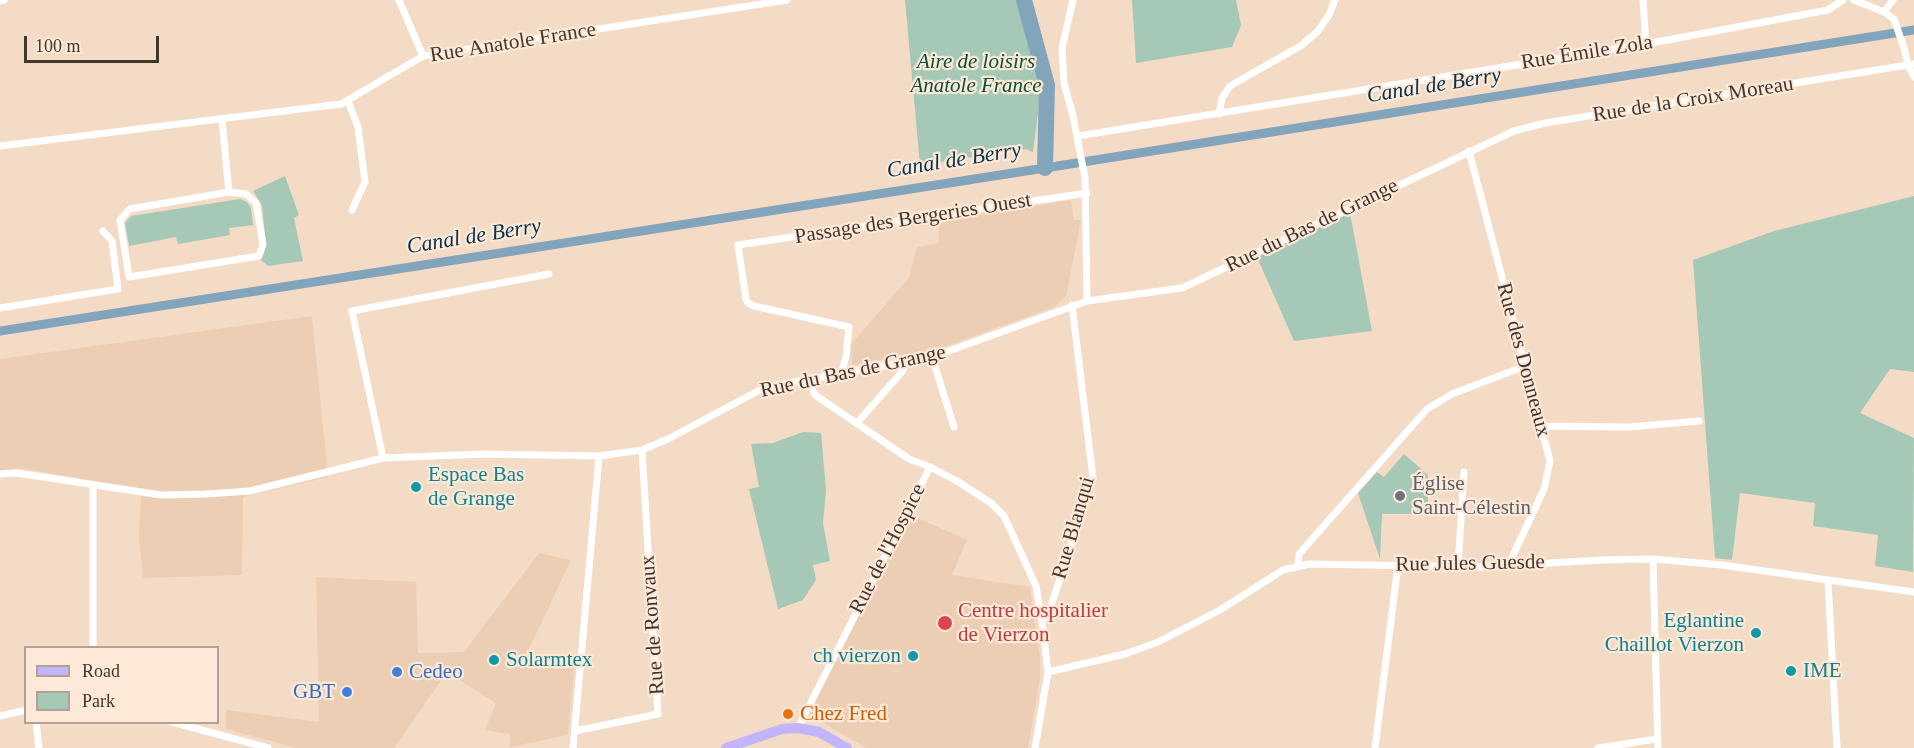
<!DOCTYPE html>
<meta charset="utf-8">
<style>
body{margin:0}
#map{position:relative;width:1914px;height:748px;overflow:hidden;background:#f4dbc6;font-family:"Times New Roman",serif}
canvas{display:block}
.legend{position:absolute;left:24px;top:646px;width:195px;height:78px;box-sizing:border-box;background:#fee9d8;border:2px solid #b2a194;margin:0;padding:8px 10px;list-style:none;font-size:18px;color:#40362e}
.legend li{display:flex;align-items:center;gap:12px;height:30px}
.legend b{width:30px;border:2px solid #b2a194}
.scale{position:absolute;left:24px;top:36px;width:135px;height:27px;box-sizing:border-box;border:3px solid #40362e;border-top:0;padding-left:8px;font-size:18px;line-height:21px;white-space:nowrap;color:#40362e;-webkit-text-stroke:4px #fee9d8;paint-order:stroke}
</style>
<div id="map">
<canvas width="1914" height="748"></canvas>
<ul class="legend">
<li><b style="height:8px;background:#c2b4fd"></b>Road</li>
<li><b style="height:16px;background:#a5c8b7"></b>Park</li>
</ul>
<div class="scale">100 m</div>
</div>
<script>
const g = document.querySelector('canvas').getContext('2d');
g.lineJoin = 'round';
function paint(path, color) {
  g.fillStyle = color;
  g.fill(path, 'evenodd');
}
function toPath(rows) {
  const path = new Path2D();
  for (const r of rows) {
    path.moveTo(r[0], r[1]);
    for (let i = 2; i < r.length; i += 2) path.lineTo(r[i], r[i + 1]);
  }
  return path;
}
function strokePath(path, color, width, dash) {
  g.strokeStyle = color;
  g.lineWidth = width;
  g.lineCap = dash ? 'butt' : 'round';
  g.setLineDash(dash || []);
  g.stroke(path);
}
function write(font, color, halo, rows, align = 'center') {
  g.font = font + ' "Times New Roman",serif';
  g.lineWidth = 4.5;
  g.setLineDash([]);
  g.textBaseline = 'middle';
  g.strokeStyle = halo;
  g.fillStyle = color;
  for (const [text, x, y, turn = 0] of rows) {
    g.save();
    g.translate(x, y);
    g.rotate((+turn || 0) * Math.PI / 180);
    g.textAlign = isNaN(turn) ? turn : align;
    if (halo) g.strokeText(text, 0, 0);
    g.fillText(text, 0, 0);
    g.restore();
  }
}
const built = toPath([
 [1071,200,1074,220,1081,220,1066,296,1054,307,938,349,852,365,851,344,909,278,917,247,939,243,938,222],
 [312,316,328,477,243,497,242,575,143,578,139,537,141,489,20,468,0,470,0,359],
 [911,515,967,540,952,575,1030,587,1040,659,1040,678,1028,748,866,748,808,714],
 [539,553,571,560,522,664,574,668,568,735,510,747,510,734,485,730,496,703,447,672,394,748,297,748,226,729,226,710,319,722,316,577,416,582,418,653,464,652]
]);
const green = toPath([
 [905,0,1018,0,1041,64,1038,114,1033,152,1026,149,920,165],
 [1132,0,1236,0,1241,25,1232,47,1136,63],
 [285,176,299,215,294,218,303,261,268,266,261,260,266,246,262,205,253,191],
 [1914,196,1914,372,1890,369,1860,413,1914,438,1913,572,1875,566,1878,535,1813,526,1815,503,1740,493,1732,560,1715,558,1693,260,1774,231],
 [240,199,247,202,251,208,253,225,229,228,230,235,178,244,176,237,129,246,125,223,131,216],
 [1350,213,1372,331,1294,341,1257,257],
 [803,432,821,433,826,490,823,523,830,561,813,565,816,580,803,600,778,609,749,489,759,487,751,444,773,443],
 [1404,454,1428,475,1428,514,1382,514,1380,559,1358,493,1377,472,1384,477]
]);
const canal = toPath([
 [0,331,1045,168,1914,30]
]);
const river = toPath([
 [1024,0,1047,85,1045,168]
]);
const minor = toPath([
 [399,0,423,56],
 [1073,0,1062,48,1064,83,1073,116,1085,178,1087,301],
 [1643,0,1646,44],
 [1854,0,1884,12,1893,0],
 [0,1,4,0],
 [1884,12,1894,19,1904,48,1908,65,1914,64],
 [348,101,358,127,365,182,352,210],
 [1219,114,1222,98,1230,86,1302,45,1318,31,1329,15,1335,0],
 [222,120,229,192],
 [1078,136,1646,44,1828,10,1843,0],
 [0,146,341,104,423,56,787,0],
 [1469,151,1550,461,1544,489,1509,564],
 [229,192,246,194,256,203,263,244,259,256,129,277,120,220,130,209,229,192],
 [0,308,118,289,112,241,103,231],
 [932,357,954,427],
 [842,372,846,356,849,327,754,306,748,303,746,299,738,245,1087,193],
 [808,378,815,395,909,459,930,467,957,481,991,503,1004,516,1036,586,1042,622],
 [857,423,901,373,904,368,904,361],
 [1541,426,1629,427,1699,421],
 [383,458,352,311,549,274],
 [0,474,17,473,161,495,205,494,250,491,383,458,483,454,599,456,642,450,670,438,758,391,772,386,932,357,1087,301,1182,288,1514,131,1545,123,1908,65,1914,77],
 [93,485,93,648],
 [1653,559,1658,748],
 [1298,565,1299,554,1427,409,1452,394,1525,366],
 [1458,566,1464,472],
 [1828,581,1837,748],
 [1048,672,1125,654,1158,642,1220,610,1283,570,1309,564,1483,567,1602,560,1653,559,1722,565,1914,592],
 [0,716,26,710],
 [36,722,39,748],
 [172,722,268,748],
 [798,728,930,467],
 [575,731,658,714,642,450],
 [573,748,599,456],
 [1035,748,1048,672,1042,622,1051,606,1093,478,1072,305],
 [1375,748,1398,565],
 [1598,748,1657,739]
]);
const primary = toPath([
 [726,748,782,729,798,728,819,732,847,748]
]);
const markers = [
 [416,487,6,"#0f9aa8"],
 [1400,496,6,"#6b7280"],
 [945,623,8,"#e0444e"],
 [1756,633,6,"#0f9aa8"],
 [913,656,6,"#0f9aa8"],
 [494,660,6,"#0f9aa8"],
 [1791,671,6,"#0f9aa8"],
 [397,672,6,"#3f7fe0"],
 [347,692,6,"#3f7fe0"],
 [788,714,6,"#e8710a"]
];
const streetNames = [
 ["Rue Anatole France",513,43,-9],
 ["Rue Émile Zola",1587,53,-9],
 ["Rue de la Croix Moreau",1693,100,-9],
 ["Passage des Bergeries Ouest",913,219,-9],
 ["Rue du Bas de Grange",1312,226,-26],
 ["Rue des Donneaux",1523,360,75],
 ["Rue du Bas de Grange",853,372,-12],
 ["Rue Blanqui",1074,528,-74],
 ["Rue de l'Hospice",888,549,-63],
 ["Rue Jules Guesde",1470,564,-1],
 ["Rue de Ronvaux",653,625,-94]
];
const parkNames = [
 ["Aire de loisirs",976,62],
 ["Anatole France",976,86]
];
const cultureNames = [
 ["Espace Bas",428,475],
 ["de Grange",428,499],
 ["Eglantine",1744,621,"right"],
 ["Chaillot Vierzon",1744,645,"right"],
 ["ch vierzon",901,656,"right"],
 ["Solarmtex",506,660],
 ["IME",1803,671]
];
const worshipNames = [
 ["Église",1412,484],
 ["Saint-Célestin",1412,508]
];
const healthNames = [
 ["Centre hospitalier",958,611],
 ["de Vierzon",958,635]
];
const shopNames = [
 ["Cedeo",409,672],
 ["GBT",335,692,"right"]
];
const foodNames = [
 ["Chez Fred",800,714]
];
const waterNames = [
 ["Canal de Berry",1434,86,-9],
 ["Canal de Berry",954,161,-9],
 ["Canal de Berry",474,237,-9]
];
paint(built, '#ecceb4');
paint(green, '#a5c8b7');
strokePath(canal, '#83a5bb', 9);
strokePath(river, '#83a5bb', 16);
strokePath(minor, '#fff', 7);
strokePath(primary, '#c2b4fd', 10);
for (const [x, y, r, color] of markers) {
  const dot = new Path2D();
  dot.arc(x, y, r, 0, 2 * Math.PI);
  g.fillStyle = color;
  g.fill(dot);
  strokePath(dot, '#fee9d8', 2);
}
write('21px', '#40362e', '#fee9d8', streetNames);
write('italic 21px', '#075139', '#fee9d8', parkNames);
write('21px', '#0d838f', '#fee9d8', cultureNames, 'left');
write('21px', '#5b616d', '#fee9d8', worshipNames, 'left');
write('21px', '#be3a42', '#fee9d8', healthNames, 'left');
write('21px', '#366cbe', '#fee9d8', shopNames, 'left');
write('21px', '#c56008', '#fee9d8', foodNames, 'left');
write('italic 22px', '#04324a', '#fee9d8', waterNames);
</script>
